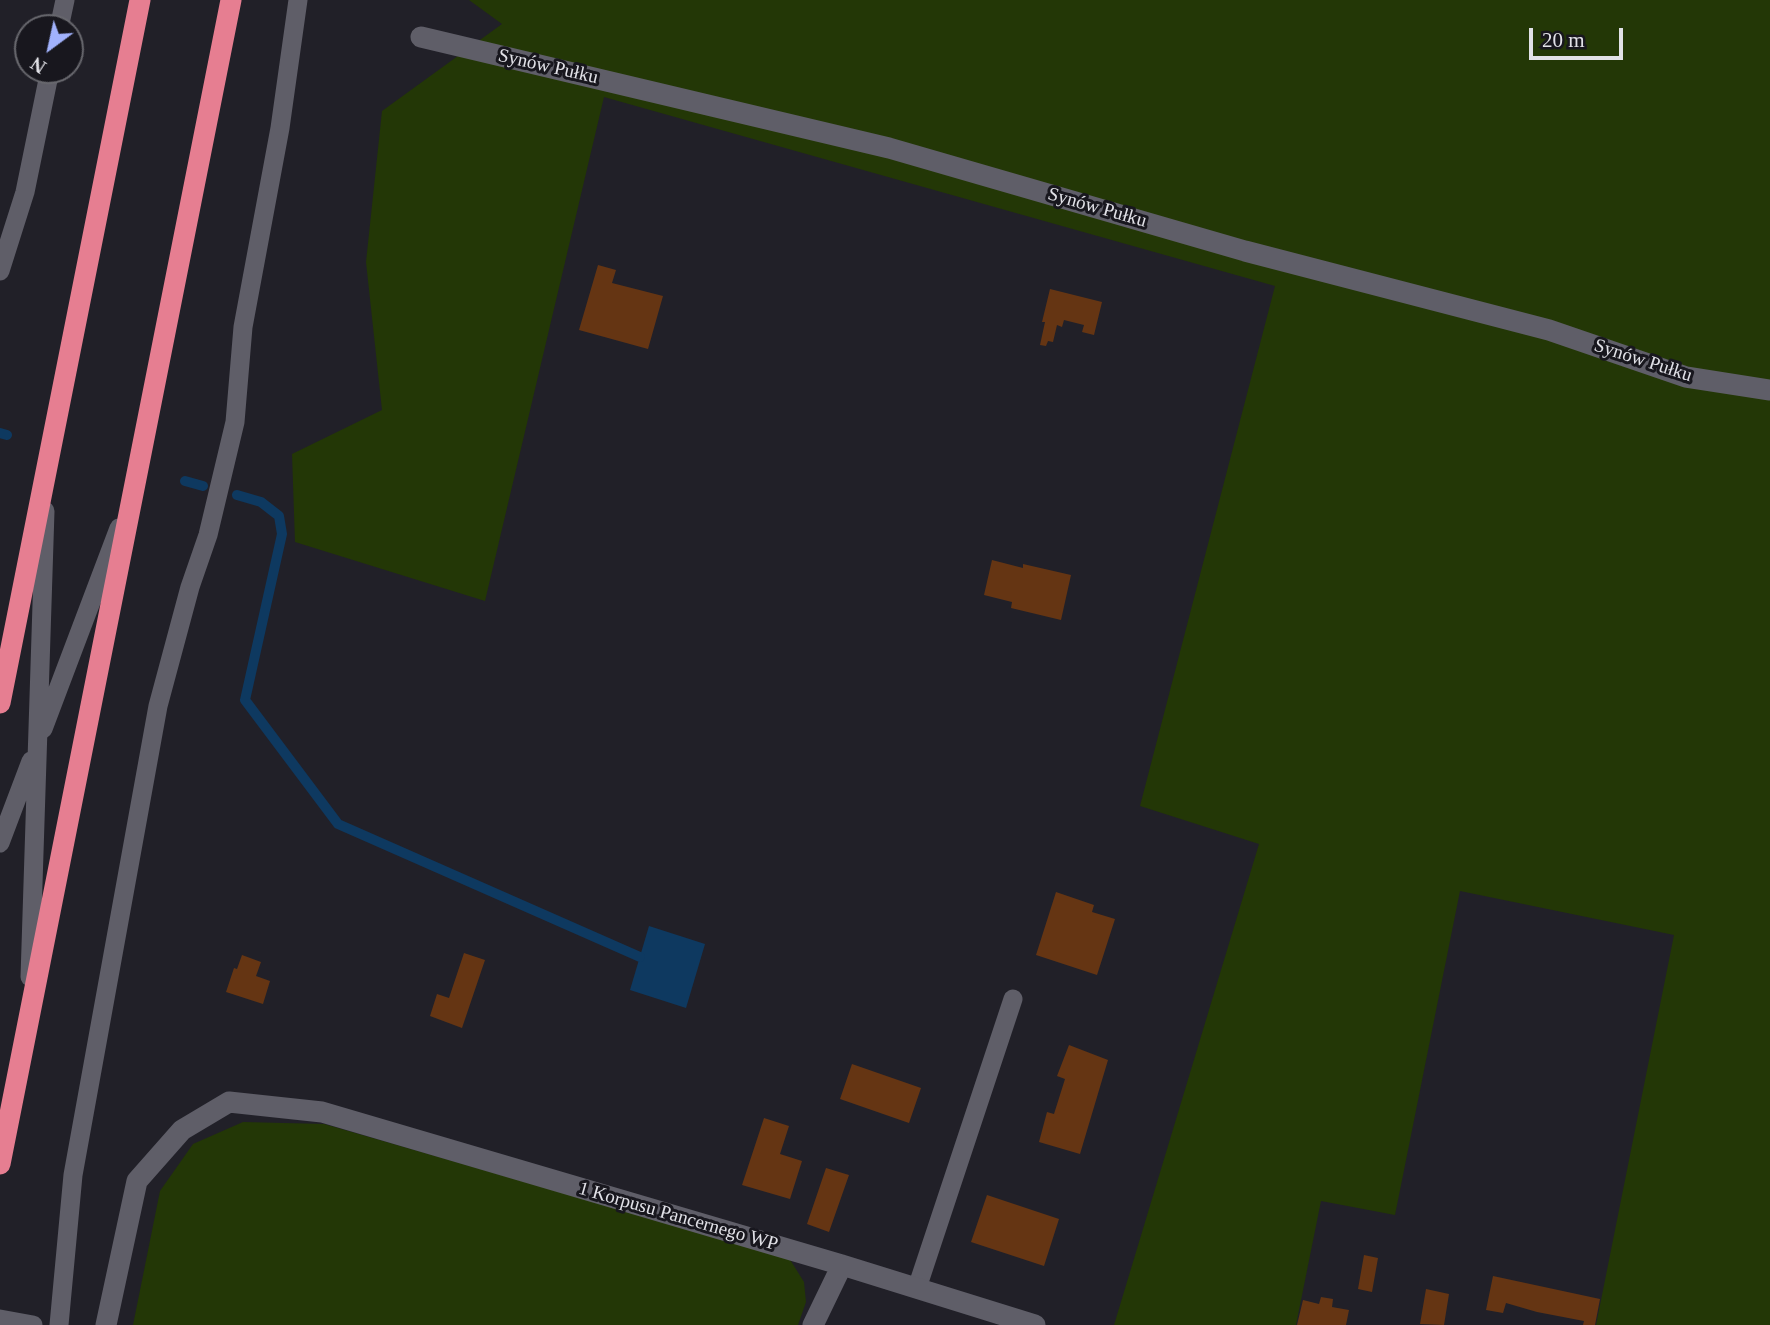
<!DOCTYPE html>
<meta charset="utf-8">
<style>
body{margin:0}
#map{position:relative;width:1770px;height:1325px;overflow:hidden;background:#212028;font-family:Georgia,serif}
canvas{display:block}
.north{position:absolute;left:14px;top:14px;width:70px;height:70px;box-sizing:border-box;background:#18171e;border:2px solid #68686e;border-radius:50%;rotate:213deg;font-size:19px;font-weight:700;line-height:28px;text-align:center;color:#e1e1e7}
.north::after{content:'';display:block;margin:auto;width:24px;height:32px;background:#a1b2fd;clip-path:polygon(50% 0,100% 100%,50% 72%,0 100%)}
.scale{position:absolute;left:1529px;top:28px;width:94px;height:32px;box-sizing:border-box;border:4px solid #e1e1e7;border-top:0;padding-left:9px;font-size:21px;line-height:24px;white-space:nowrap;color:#e1e1e7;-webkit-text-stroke:5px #18171e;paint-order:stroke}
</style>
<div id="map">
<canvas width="1770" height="1325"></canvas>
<div class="north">N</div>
<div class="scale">20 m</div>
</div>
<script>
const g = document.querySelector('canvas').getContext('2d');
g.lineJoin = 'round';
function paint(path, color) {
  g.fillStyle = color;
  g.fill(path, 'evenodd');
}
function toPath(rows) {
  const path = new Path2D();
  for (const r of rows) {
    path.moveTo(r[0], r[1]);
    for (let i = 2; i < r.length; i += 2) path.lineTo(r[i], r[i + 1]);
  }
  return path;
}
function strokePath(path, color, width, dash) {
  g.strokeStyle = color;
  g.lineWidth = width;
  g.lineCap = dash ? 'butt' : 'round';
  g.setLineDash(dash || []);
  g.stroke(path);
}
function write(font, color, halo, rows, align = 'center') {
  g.font = font + ' Georgia,serif';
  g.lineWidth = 6;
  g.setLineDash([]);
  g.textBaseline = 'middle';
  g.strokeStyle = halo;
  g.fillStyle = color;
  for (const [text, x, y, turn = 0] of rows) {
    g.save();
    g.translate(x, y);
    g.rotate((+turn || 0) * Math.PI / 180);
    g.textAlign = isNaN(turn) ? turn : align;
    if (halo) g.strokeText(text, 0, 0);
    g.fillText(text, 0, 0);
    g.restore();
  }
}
const green = toPath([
 [469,0,1770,0,1770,1325,1596,1325,1674,935,1460,891,1395,1215,1321,1201,1296,1325,1114,1325,1259,844,1140,806,1275,286,604,97,485,601,295,542,292,454,382,410,366,262,382,111,502,24],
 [243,1122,324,1124,789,1258,804,1282,806,1302,798,1325,133,1325,160,1191,193,1144]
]);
const water = toPath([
 [649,926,705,944,686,1008,630,990]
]);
const stream = toPath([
 [0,433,7,435],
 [185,481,203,486],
 [237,495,261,502,279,516,282,534,245,700,338,824,640,957]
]);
const building = toPath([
 [598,265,616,270,612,283,663,296,648,349,579,330],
 [1050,289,1102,302,1094,335,1082,332,1084,325,1064,320,1062,327,1057,325,1053,342,1048,341,1046,346,1040,345,1045,322,1042,322],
 [992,560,1023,568,1023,564,1071,575,1061,620,1011,608,1012,602,984,595],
 [1056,892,1094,905,1092,912,1115,919,1097,975,1036,955],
 [464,953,485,960,462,1028,430,1016,437,994,449,998],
 [242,955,261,962,256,976,270,981,263,1004,226,992,234,968,237,969],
 [1069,1045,1108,1060,1080,1154,1039,1142,1047,1112,1054,1114,1065,1079,1057,1076],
 [852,1064,921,1088,909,1123,840,1099],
 [764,1118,789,1126,780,1154,802,1161,790,1199,742,1185],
 [826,1168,849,1175,829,1232,807,1224],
 [987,1195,1059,1219,1044,1266,971,1242],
 [1364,1255,1378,1258,1372,1292,1358,1289],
 [1493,1276,1600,1299,1595,1325,1583,1325,1584,1321,1537,1312,1506,1303,1503,1313,1486,1310],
 [1426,1289,1449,1294,1444,1325,1420,1324],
 [1321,1297,1333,1299,1332,1307,1349,1310,1346,1325,1297,1325,1303,1300,1319,1304]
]);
const lane = toPath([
 [59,28,65,0],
 [0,271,25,192,50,70],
 [43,729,119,528],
 [0,843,31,761],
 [30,977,45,511],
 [917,1288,1013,999],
 [0,1319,33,1325],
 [59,1325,73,1175,158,706,190,587,208,535,235,422,243,327,280,128,298,0]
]);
const street = toPath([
 [421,37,889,148,1245,251,1549,330,1686,377,1770,390],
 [106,1325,137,1181,182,1130,229,1102,322,1112,842,1265,1035,1325],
 [813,1325,842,1265]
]);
const highway = toPath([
 [0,703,140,0],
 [0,1164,231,0]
]);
const streetNames = [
 ["Synów Pułku",548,67,13],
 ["Synów Pułku",1097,208,16],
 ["Synów Pułku",1643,361,18],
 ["1 Korpusu Pancernego WP",678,1217,16]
];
paint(green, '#233706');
paint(water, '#0e3960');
strokePath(stream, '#0e3960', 10);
paint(building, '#653513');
strokePath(lane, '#5f5e68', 19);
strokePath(street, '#5f5e68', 21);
strokePath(highway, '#e67e91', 21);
write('19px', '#e1e1e7', '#18171e', streetNames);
</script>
